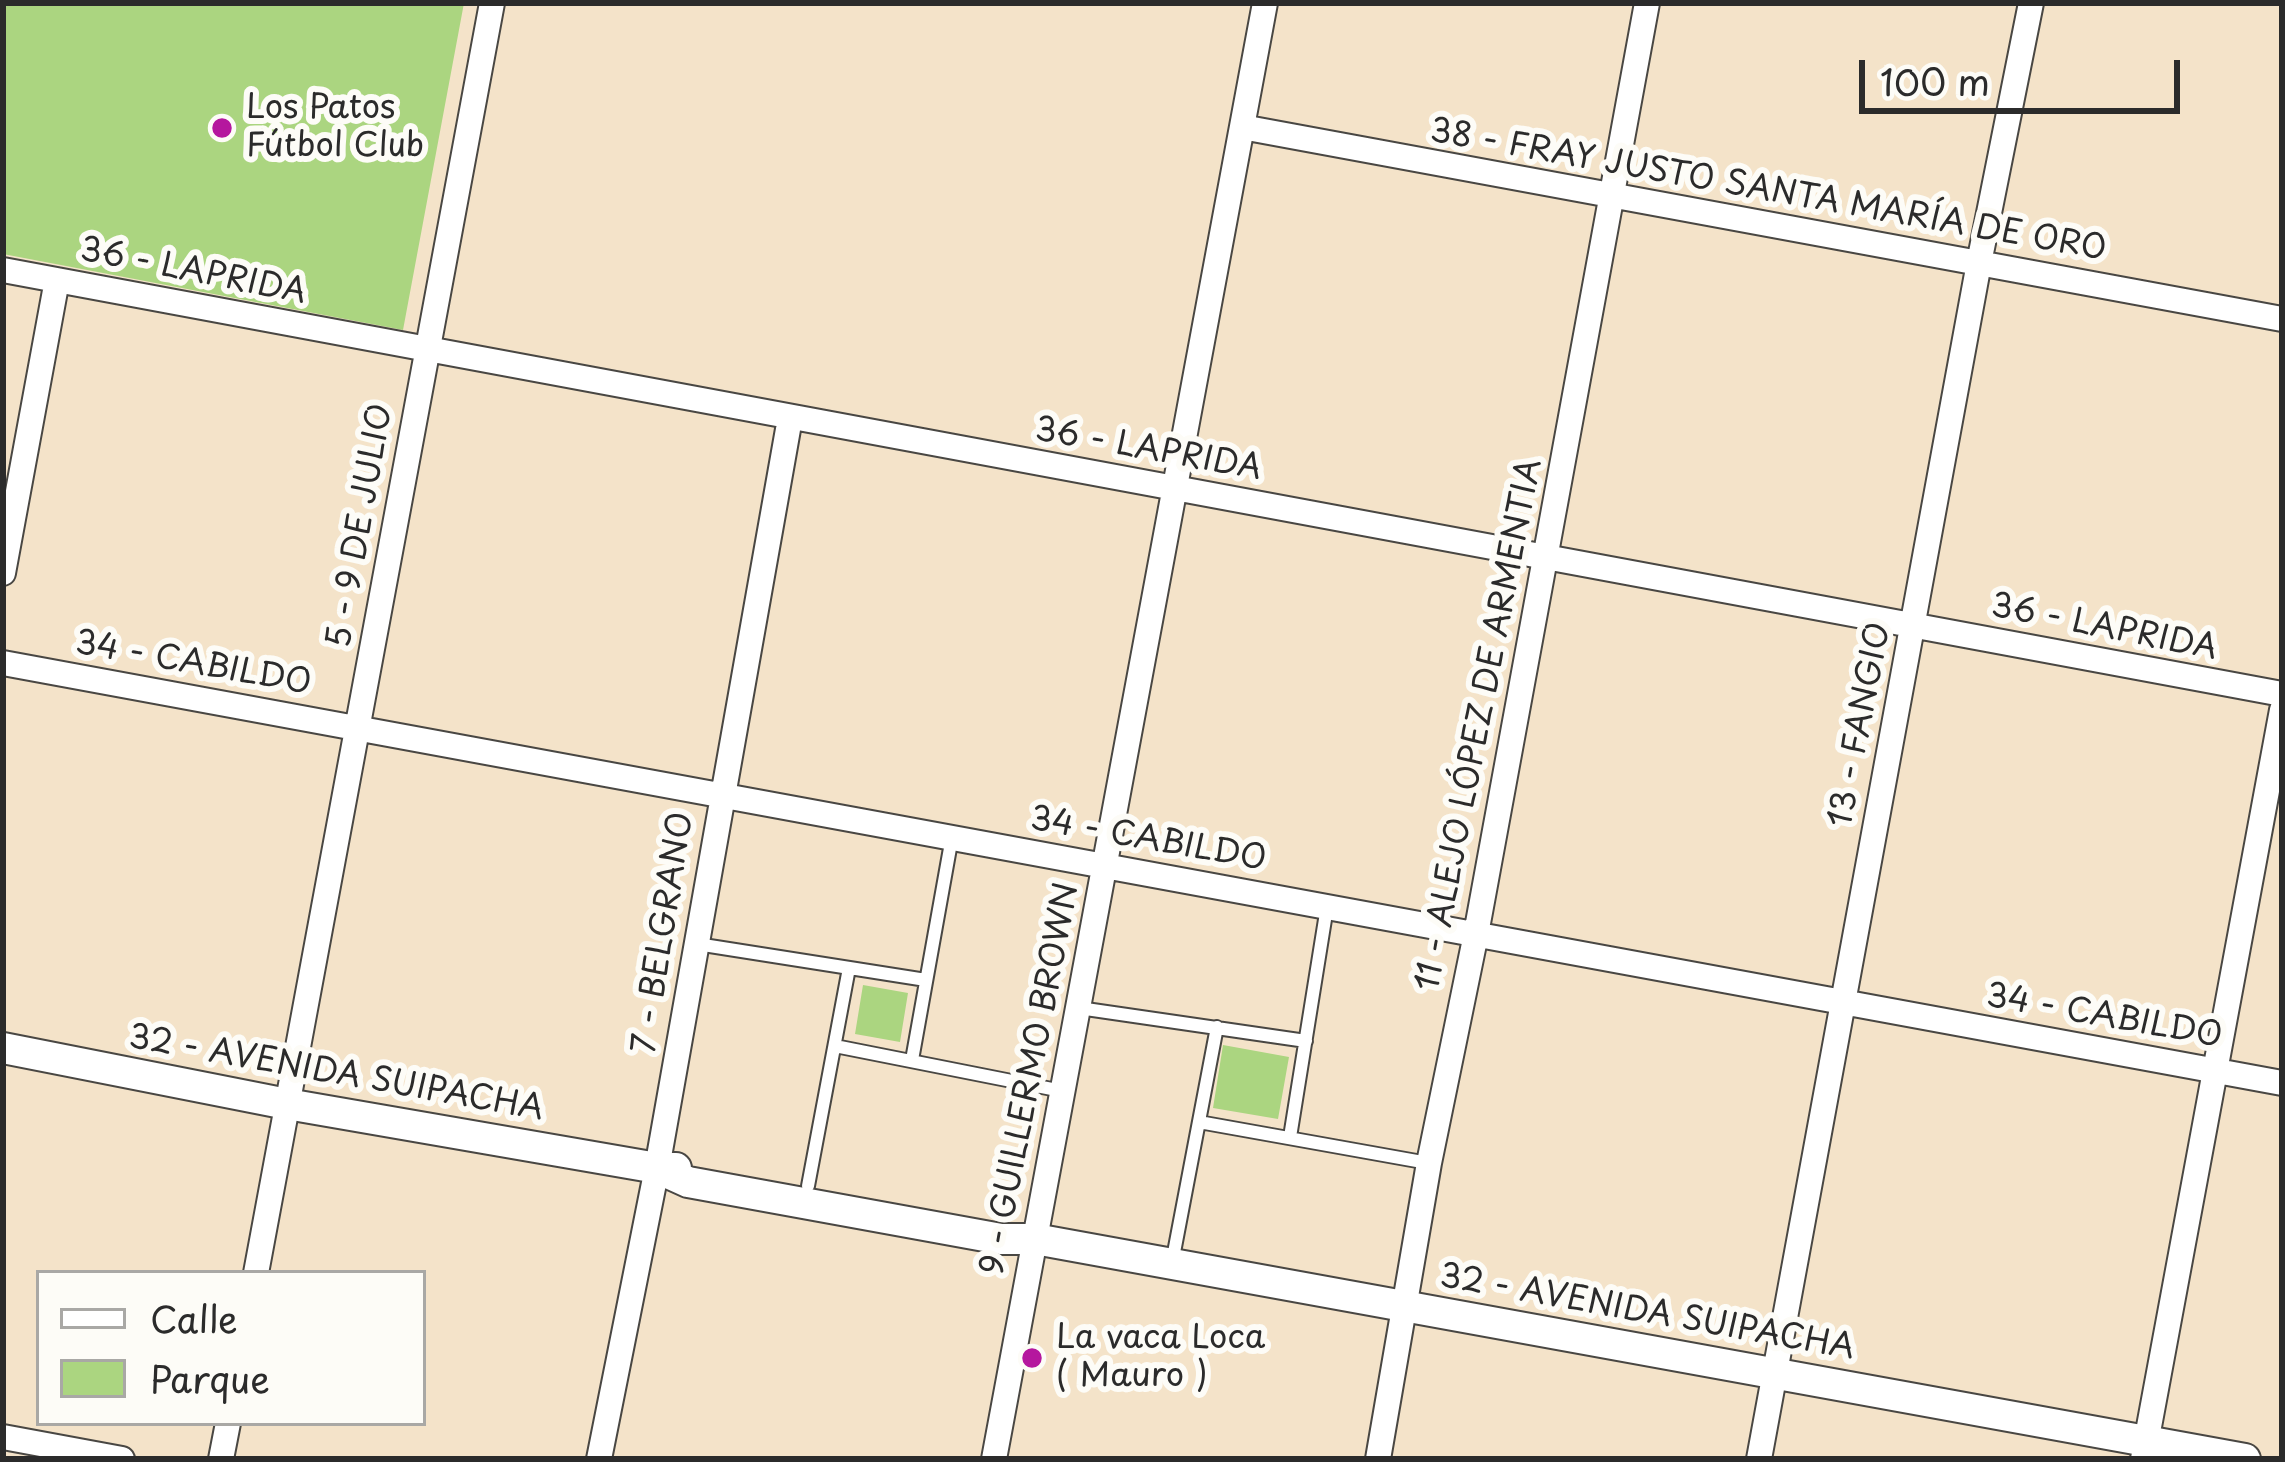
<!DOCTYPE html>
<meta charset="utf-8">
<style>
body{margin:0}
#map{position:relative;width:2285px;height:1462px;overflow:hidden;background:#f4e3c9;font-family:"Playpen Sans",sans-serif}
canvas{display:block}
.frame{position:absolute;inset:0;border:6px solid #2b2b2b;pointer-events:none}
.legend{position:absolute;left:36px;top:1270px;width:390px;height:156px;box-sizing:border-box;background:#fdfcf7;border:3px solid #a9a8a5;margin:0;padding:15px 21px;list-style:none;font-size:36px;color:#2b2b2b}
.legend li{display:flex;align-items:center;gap:24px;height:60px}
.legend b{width:60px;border:3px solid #a9a8a5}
.scale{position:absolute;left:1859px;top:60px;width:321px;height:54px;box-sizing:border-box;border:6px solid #2b2b2b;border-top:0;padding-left:15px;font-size:36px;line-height:42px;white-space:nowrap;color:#2b2b2b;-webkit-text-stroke:9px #fdfcf7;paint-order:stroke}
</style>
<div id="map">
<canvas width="2285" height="1462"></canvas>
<div class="frame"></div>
<ul class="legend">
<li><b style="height:15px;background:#fff"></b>Calle</li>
<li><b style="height:33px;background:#abd580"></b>Parque</li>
</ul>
<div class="scale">100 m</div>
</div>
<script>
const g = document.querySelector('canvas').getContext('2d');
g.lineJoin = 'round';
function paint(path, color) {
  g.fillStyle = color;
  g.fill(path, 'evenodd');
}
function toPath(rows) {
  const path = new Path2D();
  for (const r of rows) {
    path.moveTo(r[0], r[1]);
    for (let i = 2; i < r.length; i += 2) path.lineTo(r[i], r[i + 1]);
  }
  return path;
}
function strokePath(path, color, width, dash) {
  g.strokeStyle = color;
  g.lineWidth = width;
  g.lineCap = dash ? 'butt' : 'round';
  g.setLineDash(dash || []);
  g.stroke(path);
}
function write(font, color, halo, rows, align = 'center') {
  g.font = font + ' "Playpen Sans",sans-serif';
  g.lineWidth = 12;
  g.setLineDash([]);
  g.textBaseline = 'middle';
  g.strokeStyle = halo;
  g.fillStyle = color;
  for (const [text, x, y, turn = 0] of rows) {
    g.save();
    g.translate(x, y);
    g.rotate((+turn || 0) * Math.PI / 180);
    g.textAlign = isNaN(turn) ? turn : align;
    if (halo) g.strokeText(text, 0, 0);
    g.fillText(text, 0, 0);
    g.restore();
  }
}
const green = toPath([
 [3,3,464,3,403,330,3,254],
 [863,985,908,993,900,1042,855,1034],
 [1223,1045,1289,1057,1278,1119,1213,1108]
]);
const service = toPath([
 [697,944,926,980],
 [1079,1008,1306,1041],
 [835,1046,1062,1091],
 [912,1060,952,837],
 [1199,1122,1428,1163],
 [1290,1137,1327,907],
 [808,1186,849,968],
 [1172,1263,1217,1027]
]);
const minor = toPath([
 [1242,127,2282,319],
 [3,270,2282,694],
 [3,573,57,280],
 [3,663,2282,1083],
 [256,1273,492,3],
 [3,1437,122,1459],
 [221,1459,228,1423],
 [599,1459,657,1168,790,418],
 [994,1459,1265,3],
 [1378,1459,1429,1163,1476,934,1647,3],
 [1759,1459,1979,263,2031,3],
 [2143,1459,2282,710]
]);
const tertiary = toPath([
 [3,1048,287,1104,657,1168,676,1168],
 [657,1168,688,1182,1001,1239,1035,1239,2245,1459]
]);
const markers = [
 [222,128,12,"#b5179e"],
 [1032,1358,12,"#b5179e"]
];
const poiNames = [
 ["Los Patos",246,109],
 ["Fútbol Club",246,147],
 ["La vaca Loca",1056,1339],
 ["( Mauro )",1056,1377]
];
const streetNames = [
 ["38 - FRAY JUSTO SANTA MARÍA DE ORO",1768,191,10],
 ["36 - LAPRIDA",193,272,11],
 ["36 - LAPRIDA",1148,450,10],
 ["5 - 9 DE JULIO",361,526,-80],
 ["36 - LAPRIDA",2104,628,11],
 ["34 - CABILDO",193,664,10],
 ["11 - ALEJO LÓPEZ DE ARMENTIA",1480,725,-79],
 ["13 - FANGIO",1861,725,-79],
 ["34 - CABILDO",1148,840,10],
 ["7 - BELGRANO",664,933,-81],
 ["34 - CABILDO",2104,1017,10],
 ["32 - AVENIDA SUIPACHA",336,1074,10],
 ["9 - GUILLERMO BROWN",1031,1079,-79],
 ["32 - AVENIDA SUIPACHA",1647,1313,10]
];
paint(green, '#abd580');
strokePath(service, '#494743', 16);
strokePath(minor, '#494743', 28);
strokePath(tertiary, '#494743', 34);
strokePath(service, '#fff', 12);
strokePath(minor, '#fff', 24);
strokePath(tertiary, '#fff', 30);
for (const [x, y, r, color] of markers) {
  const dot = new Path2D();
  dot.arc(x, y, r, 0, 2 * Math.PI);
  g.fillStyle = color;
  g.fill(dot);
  strokePath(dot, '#fdfcf7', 4.5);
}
write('33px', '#2b2b2b', '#fdfcf7', poiNames, 'left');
write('33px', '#2b2b2b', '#fdfcf7', streetNames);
</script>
